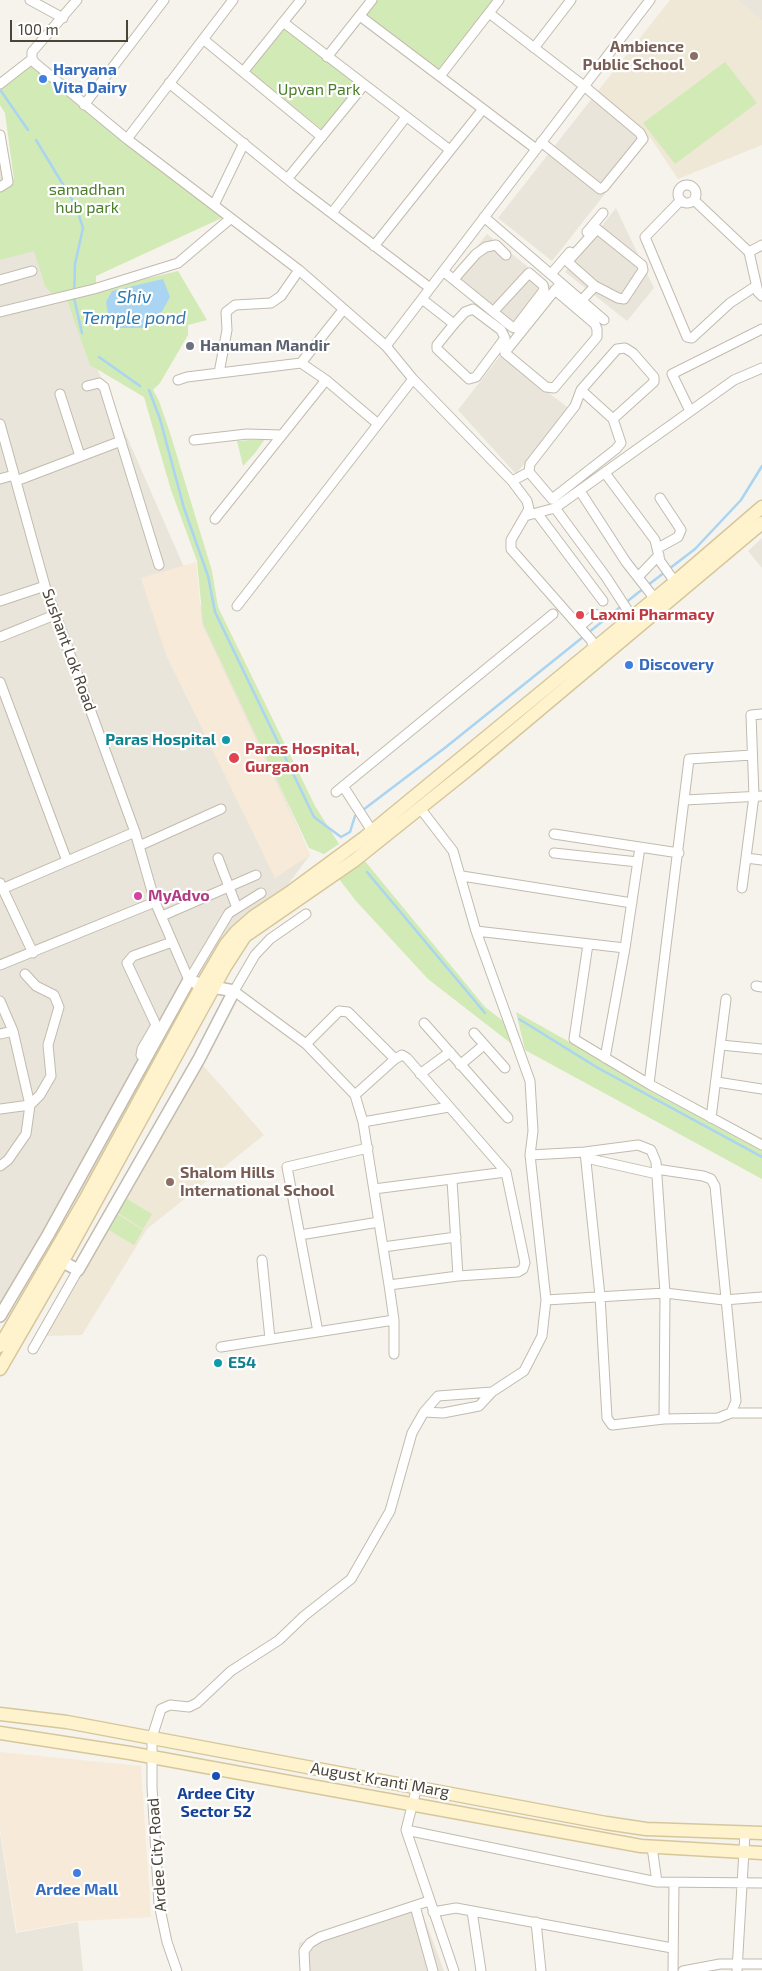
<!DOCTYPE html>
<style>
body{margin:0}
#map{position:relative;width:762px;height:1971px;overflow:hidden;background:#f6f3ec;font-family:"Exo 2",sans-serif}
canvas{display:block}
.scale{position:absolute;left:10px;top:20px;width:118px;height:22px;box-sizing:border-box;border:2px solid #4b4439;border-top:0;padding-left:6px;font-size:15px;line-height:18px;white-space:nowrap;color:#4b4439;-webkit-text-stroke:4px #fff;paint-order:stroke}
</style>
<div id="map">
<canvas width="762" height="1971"></canvas>
<div class="scale">100 m</div>
</div>
<script>
const g = document.querySelector('canvas').getContext('2d');
g.lineJoin = 'round';
function paint(path, color) {
  g.fillStyle = color;
  g.fill(path, 'evenodd');
}
function toPath(rows) {
  const path = new Path2D();
  for (const r of rows) {
    if (r.length === 3) {
      path.moveTo(r[0] + r[2], r[1]);
      path.arc(r[0], r[1], r[2], 0, 2 * Math.PI);
      continue;
    }
    path.moveTo(r[0], r[1]);
    for (let i = 2; i < r.length; i += 2) path.lineTo(r[i], r[i + 1]);
  }
  return path;
}
function strokePath(path, color, width, dash) {
  g.strokeStyle = color;
  g.lineWidth = width;
  g.lineCap = dash ? 'butt' : 'round';
  g.setLineDash(dash || []);
  g.stroke(path);
}
function write(font, color, halo, rows, align = 'center') {
  g.font = font + ' "Exo 2",sans-serif';
  g.lineWidth = 4.5;
  g.setLineDash([]);
  g.textBaseline = 'middle';
  g.strokeStyle = halo;
  g.fillStyle = color;
  for (const [text, x, y, turn = 0] of rows) {
    g.save();
    g.translate(x, y);
    g.rotate((+turn || 0) * Math.PI / 180);
    g.textAlign = isNaN(turn) ? turn : align;
    if (halo) g.strokeText(text, 0, 0);
    g.fillText(text, 0, 0);
    g.restore();
  }
}
const residential = toPath([
 [737,0,762,0,762,21],
 [597,92,650,137,552,261,498,218],
 [0,147,310,855,226,967,0,1317],
 [616,208,654,288,627,321,565,272],
 [487,234,553,287,514,335,449,281],
 [500,356,570,409,516,474,458,410],
 [762,538,762,568,748,551],
 [0,1832,16,1933,78,1922,83,1971,0,1971],
 [418,1901,444,1971,300,1971,299,1943]
]);
const commercial = toPath([
 [196,562,202,624,310,855,275,878,166,655,141,578],
 [0,1752,141,1766,151,1917,78,1921,17,1932,0,1828]
]);
const education = toPath([
 [670,0,737,0,762,20,762,145,678,179,650,137,597,92],
 [202,1064,264,1135,147,1229,82,1335,46,1336]
]);
const green = toPath([
 [375,0,496,0,441,71,365,13],
 [283,27,360,86,324,131,248,70],
 [725,62,757,103,675,164,643,123],
 [35,63,226,216,96,276,96,286,72,296,178,271,207,320,188,325,188,335,160,383,153,390,159,401,170,433,212,571,218,607,315,806,339,844,324,854,309,848,203,623,197,561,171,490,144,397,90,365,64,292,54,296,45,286,34,251,0,260,0,185,14,180,5,113,0,105,0,84],
 [265,439,255,453,243,466,237,441],
 [364,860,485,1007,507,1024,513,1045,428,979,356,901,339,879],
 [516,1012,762,1150,762,1179,525,1050],
 [127,1199,152,1214,143,1229,118,1213],
 [117,1214,143,1230,134,1245,109,1230]
]);
const water = toPath([
 [163,279,170,297,161,313,142,328,120,328,109,319,106,302,112,291]
]);
const stream = toPath([
 [1,91,28,130],
 [36,140,76,206,83,228,75,264,74,298,82,333],
 [99,357,140,386],
 [149,390,160,419,184,508,208,576,215,612,314,817,341,837,350,832,355,816,446,747,644,588],
 [648,585,695,549,741,500,762,466],
 [367,872,485,1013],
 [519,1019,598,1068,762,1157]
]);
const minor = toPath([
 [30,0,63,18],
 [77,0,32,52,32,59,35,63,127,139,299,270,386,346,413,379,512,481,527,501,529,509,511,540,511,549,591,640,594,647],
 [489,13,584,86,640,133,643,139,604,187,600,189,541,142],
 [360,16,536,149],
 [283,22,450,150],
 [203,39,322,137],
 [534,48,571,0],
 [327,57,372,0],
 [243,72,301,0],
 [440,76,499,0],
 [169,83,296,186,430,288],
 [0,84,32,59],
 [84,105,164,0],
 [0,135,8,182,0,187],
 [127,139,233,0],
 [288,178,364,85],
 [687,194,9],
 [681,200,645,237,687,337,692,338,730,303,756,286],
 [694,200,749,252,758,292,762,296],
 [214,205,244,143],
 [332,213,406,117],
 [484,217,604,320],
 [587,232,603,213],
 [374,246,483,109],
 [749,252,762,245],
 [443,271,512,327,515,328,544,290,543,285,529,273,494,311],
 [551,274,570,252],
 [454,279,476,254,486,247,496,245,506,255],
 [0,280,32,271],
 [555,290,595,324,597,329,597,337,554,388,546,387,505,353,506,351,555,290,561,283],
 [422,299,454,324,465,312,473,309,501,330,505,338,476,377,469,379,437,349,437,345,454,324],
 [582,300,595,286,569,263,569,260,597,229,642,265,643,270,624,299,618,298,595,286],
 [0,312,94,289,178,263,230,219],
 [386,346,650,0],
 [301,363,343,310],
 [219,373,227,330,226,312,235,305,271,303,281,296,299,270],
 [178,380,187,377,301,363,326,380,378,424],
 [87,386,99,383,104,387,159,565],
 [581,390,613,419],
 [60,394,80,456],
 [690,411,672,374,762,329],
 [0,424,45,586,135,832,155,902,189,980],
 [194,440,247,434,282,435],
 [605,473,655,540,660,561,675,582],
 [0,479,14,475],
 [16,481,121,441],
 [512,481,529,472,530,464,575,406,581,390,617,349,625,348,633,353,654,377,654,382,613,419,621,443,616,449,552,499,529,472],
 [580,491,626,562,655,599],
 [555,508,606,577,632,617],
 [537,513,603,601],
 [525,516,555,508,734,380,762,368],
 [215,519,326,380],
 [658,548,678,537,681,530,660,498],
 [638,577,659,555],
 [0,601,45,586],
 [237,606,413,379],
 [580,626,595,614],
 [0,637,57,614],
 [0,682,67,861],
 [343,786,372,831],
 [336,792,553,614],
 [685,800,762,796],
 [554,834,679,853],
 [139,846,221,809],
 [554,853,638,862],
 [218,858,237,908],
 [746,858,762,860],
 [462,876,632,903],
 [0,883,33,953],
 [742,888,754,796,751,715,762,714],
 [2,889,135,832],
 [306,914,270,939,255,955,234,991,306,1044,355,1095,363,1122,389,1285,394,1320,394,1354],
 [162,916,256,875],
 [476,931,625,948],
 [588,944,574,1039,649,1084,762,1145],
 [0,965,155,902],
 [189,980,229,913,261,893],
 [756,986,762,987],
 [0,1001,13,1031,30,1105,26,1134,8,1160,0,1166],
 [424,1023,508,1118],
 [474,1033,505,1068],
 [0,1034,13,1031],
 [306,1044,339,1011,348,1012,395,1059],
 [721,1045,762,1049],
 [605,1058,625,948,640,847],
 [145,1059,141,1055,142,1049,156,1025,127,963,133,956,172,942],
 [460,1065,484,1045],
 [420,1074,450,1052],
 [717,1082,762,1089],
 [649,1084,689,759,752,755],
 [355,1095,395,1059,402,1055,407,1058,506,1172,525,1263,523,1269,518,1272,458,1276,389,1285],
 [0,1109,30,1105,40,1095,51,1076,48,1045,59,1007,54,995,36,986,25,974],
 [711,1118,726,999],
 [363,1122,449,1107],
 [585,1152,600,1296,607,1418,612,1425,664,1419,718,1418,731,1413,736,1401,715,1186,711,1179,703,1176,656,1169],
 [530,1155,585,1152,638,1145,651,1150,656,1162,665,1293,664,1419],
 [586,1158,657,1174],
 [452,1180,458,1276],
 [374,1189,506,1172],
 [300,1235,379,1222],
 [383,1247,456,1237],
 [262,1260,270,1339],
 [546,1300,665,1293,724,1300,762,1297],
 [318,1332,287,1167,368,1148],
 [221,1347,394,1320],
 [33,1349,78,1270],
 [424,1412,443,1413,479,1406,492,1392],
 [731,1413,762,1413],
 [417,1786,406,1830,454,1971],
 [406,1830,657,1882,762,1883],
 [652,1847,657,1882],
 [415,1906,433,1971],
 [472,1911,481,1971],
 [433,1912,456,1908,672,1948],
 [536,1922,541,1971],
 [177,1971,167,1942,159,1904,152,1787,152,1737,161,1709,170,1705,189,1707,197,1703,231,1671,279,1640,304,1616,351,1579,390,1511,412,1433,424,1412,438,1396,492,1392,524,1371,542,1336,546,1300,530,1155,533,1131,530,1081,476,931,453,851,420,808],
 [305,1971,304,1951,310,1943,320,1937,429,1901],
 [673,1971,674,1883],
 [683,1971,720,1964,762,1964],
 [737,1971,745,1833]
]);
const tertiary = toPath([
 [0,1316,48,1235,189,980,202,985,234,991,199,1059,78,1270,63,1262]
]);
const secondary = toPath([
 [0,1346,86,1198,202,985,226,944,236,932,253,917,289,893,365,837,669,587,762,507],
 [0,1369,69,1250,225,967,245,936,355,860,470,768,762,523],
 [0,1714,67,1722,606,1823,646,1829,762,1833],
 [0,1733,130,1753,641,1846,762,1853]
]);
const markers = [
 [694,56,5,"#8d6e63"],
 [43,79,5,"#3f7fe0"],
 [190,346,5,"#6b7280"],
 [580,615,5,"#e0444e"],
 [629,665,5,"#3f7fe0"],
 [226,740,5,"#0f9aa8"],
 [234,758,6,"#e0444e"],
 [138,896,5,"#d1479c"],
 [170,1182,5,"#8d6e63"],
 [218,1363,5,"#0f9aa8"],
 [216,1776,5,"#1a4fb4"],
 [77,1873,5,"#3f7fe0"]
];
const educationNames = [
 ["Ambience",684,47],
 ["Public School",684,65],
 ["Shalom Hills",180,1173,"left"],
 ["International School",180,1191,"left"]
];
const shopNames = [
 ["Haryana",53,70],
 ["Vita Dairy",53,88],
 ["Discovery",639,665],
 ["Ardee Mall",77,1890,"center"]
];
const parkNames = [
 ["Upvan Park",319,90],
 ["samadhan",87,190],
 ["hub park",87,208]
];
const worshipNames = [
 ["Hanuman Mandir",200,346]
];
const healthNames = [
 ["Laxmi Pharmacy",590,615],
 ["Paras Hospital,",245,749],
 ["Gurgaon",245,767]
];
const streetNames = [
 ["Sushant Lok Road",69,650,70],
 ["August Kranti Marg",380,1780,10],
 ["Ardee City Road",157,1855,-94]
];
const cultureNames = [
 ["Paras Hospital",216,740],
 ["E54",228,1363,"left"]
];
const hotelNames = [
 ["MyAdvo",148,896]
];
const transitNames = [
 ["Ardee City",216,1794],
 ["Sector 52",216,1812]
];
const waterNames = [
 ["Shiv",134,297],
 ["Temple pond",134,318]
];
paint(residential, '#eae5da');
paint(commercial, '#f7ead8');
paint(education, '#efe8d6');
paint(green, '#d2eab5');
paint(water, '#a9d4f2');
strokePath(stream, '#a9d4f2', 2.5);
strokePath(minor, '#c2bbae', 11);
strokePath(tertiary, '#c2bbae', 14);
strokePath(secondary, '#d6c79b', 15);
strokePath(minor, '#fff', 9);
strokePath(tertiary, '#fff', 11);
strokePath(secondary, '#fff3cd', 12);
for (const [x, y, r, color] of markers) {
  const dot = new Path2D();
  dot.arc(x, y, r, 0, 2 * Math.PI);
  g.fillStyle = color;
  g.fill(dot);
  strokePath(dot, '#fff', 2);
}
write('bold 16px', '#785e54', '#fff', educationNames, 'right');
write('bold 16px', '#366cbe', '#fff', shopNames, 'left');
write('16px', '#4a7f2a', '#fff', parkNames);
write('bold 16px', '#5b616d', '#fff', worshipNames, 'left');
write('bold 16px', '#be3a42', '#fff', healthNames, 'left');
write('16px', '#4b4439', '#fff', streetNames);
write('bold 16px', '#0d838f', '#fff', cultureNames, 'right');
write('bold 16px', '#b23c85', '#fff', hotelNames, 'left');
write('bold 16px', '#164399', '#fff', transitNames);
write('italic 18px', '#2e7ab2', '#fff', waterNames);
</script>
